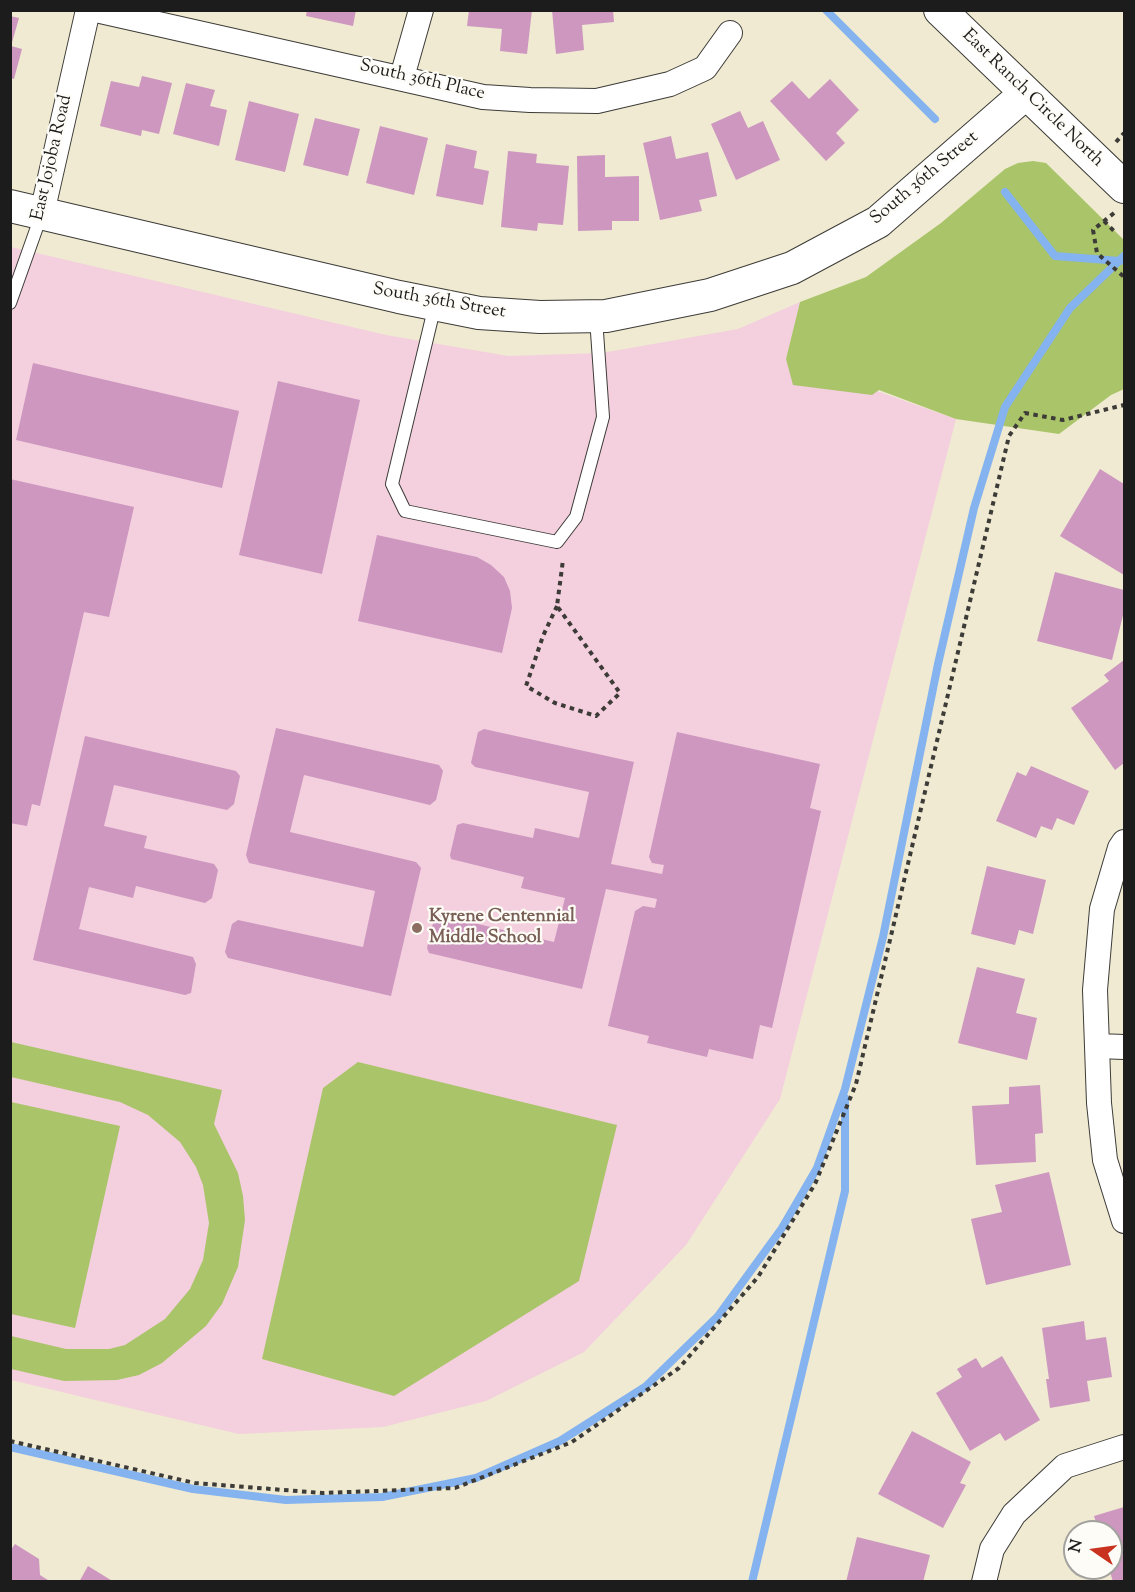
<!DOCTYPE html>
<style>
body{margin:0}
#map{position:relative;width:1135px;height:1592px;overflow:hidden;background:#efead1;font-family:"Sorts Mill Goudy",serif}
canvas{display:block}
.frame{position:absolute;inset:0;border:12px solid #1c1c1c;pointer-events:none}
.north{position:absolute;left:1063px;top:1520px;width:60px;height:60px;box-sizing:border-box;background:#fdfcf7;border:2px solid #a3a29f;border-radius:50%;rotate:283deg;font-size:16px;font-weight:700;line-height:24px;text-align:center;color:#1c1c1c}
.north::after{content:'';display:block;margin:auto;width:21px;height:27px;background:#c8321e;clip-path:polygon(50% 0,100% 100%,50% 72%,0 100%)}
</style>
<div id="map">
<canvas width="1135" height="1592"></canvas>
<div class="frame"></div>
<div class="north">N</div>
</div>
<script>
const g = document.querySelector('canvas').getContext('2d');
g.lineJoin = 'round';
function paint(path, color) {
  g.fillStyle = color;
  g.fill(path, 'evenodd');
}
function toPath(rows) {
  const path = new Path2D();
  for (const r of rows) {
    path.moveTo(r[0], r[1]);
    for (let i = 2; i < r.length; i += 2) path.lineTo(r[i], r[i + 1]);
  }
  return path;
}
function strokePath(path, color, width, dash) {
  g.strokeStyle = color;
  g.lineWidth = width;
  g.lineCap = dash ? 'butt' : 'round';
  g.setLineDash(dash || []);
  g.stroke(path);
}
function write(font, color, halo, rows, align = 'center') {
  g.font = font + ' "Sorts Mill Goudy",serif';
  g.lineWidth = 4.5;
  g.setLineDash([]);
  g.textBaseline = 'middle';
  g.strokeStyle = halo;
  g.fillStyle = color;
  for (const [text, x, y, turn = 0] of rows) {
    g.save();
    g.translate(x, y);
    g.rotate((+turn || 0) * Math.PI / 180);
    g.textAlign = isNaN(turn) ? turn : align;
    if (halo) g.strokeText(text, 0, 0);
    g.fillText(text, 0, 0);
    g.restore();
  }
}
const built = toPath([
 [11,247,386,335,508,356,602,353,738,329,800,302,786,359,956,419,780,1099,686,1245,584,1352,486,1401,383,1427,239,1434,11,1380]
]);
const green = toPath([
 [1033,161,1046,163,1124,240,1124,389,1111,395,1059,434,956,419,879,390,872,395,793,385,786,359,800,302,866,277,941,223,1005,169,1018,163],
 [11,1042,222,1090,214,1124,238,1173,243,1196,245,1220,238,1267,222,1304,206,1326,162,1363,139,1375,117,1380,64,1381,11,1369,11,1336,66,1349,109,1349,125,1345,165,1319,190,1289,203,1260,209,1223,203,1185,196,1167,180,1142,148,1115,120,1102,11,1077],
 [358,1062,617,1125,579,1281,394,1396,262,1359,323,1088],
 [11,1102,120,1126,75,1328,11,1314]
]);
const stream = toPath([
 [826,10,935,119],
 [1005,192,1055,256,1120,261],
 [10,1447,193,1489,286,1500,382,1497,476,1478,560,1441,645,1387,718,1316,782,1228,817,1168,845,1089,883,937,938,664,974,508,1005,407,1070,308,1124,256],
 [752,1582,845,1191,845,1098]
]);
const building = toPath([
 [307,10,356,10,353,26,306,16],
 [469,10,532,10,527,54,500,51,502,29,467,26],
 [552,10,613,10,614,22,582,25,584,50,556,54],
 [10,16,19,18,11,46,22,49,14,79,10,78],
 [142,76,172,83,159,134,142,130,141,136,100,126,111,81,139,87],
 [830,79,859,110,836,133,845,143,826,161,770,101,792,81,809,99],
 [186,83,215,90,210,106,227,110,219,146,173,134],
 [249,101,299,114,285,172,235,160],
 [740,111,748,128,763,121,780,160,736,180,711,124],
 [315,118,360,129,348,176,303,165],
 [380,126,428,138,414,195,366,183],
 [671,136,676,159,708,152,717,196,699,200,702,211,660,220,643,143],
 [446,144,477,151,474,168,489,171,483,205,436,196],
 [508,151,537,154,536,163,569,166,563,225,538,223,537,231,501,227],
 [605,155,605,177,639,176,639,221,612,221,612,230,578,231,577,156],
 [33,363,239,411,222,488,16,440],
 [278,381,360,400,322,574,239,555],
 [1100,469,1124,484,1124,575,1060,536],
 [10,479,134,507,109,617,84,612,40,806,32,804,27,826,10,823],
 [377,535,477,557,491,565,504,577,510,591,512,608,502,653,358,621],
 [1055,572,1124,590,1124,611,1112,660,1037,641],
 [1124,660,1124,763,1115,770,1071,708,1109,681,1104,675],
 [276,728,439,765,443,771,436,800,430,805,304,775,290,832,416,862,421,868,391,996,228,958,225,952,232,924,238,920,363,947,375,891,249,863,246,855,251,833],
 [484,729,634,762,611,864,662,874,664,865,652,863,649,857,677,732,820,764,810,808,821,811,772,1028,760,1025,753,1059,709,1049,707,1057,647,1043,649,1036,608,1026,635,911,643,906,655,908,657,899,606,889,582,989,429,953,427,948,434,919,440,915,554,942,565,898,521,888,524,877,451,859,450,855,457,825,463,823,533,838,535,828,579,838,589,792,475,767,471,763,478,732],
 [85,736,236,771,240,776,234,804,227,810,114,785,104,826,147,836,144,848,214,864,218,870,212,898,205,903,136,886,133,898,89,887,79,929,193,957,196,964,191,993,185,995,33,960],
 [1031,766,1089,791,1074,825,1057,818,1052,830,1041,826,1036,838,996,821,1017,772,1026,776],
 [987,866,1046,880,1033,934,1019,930,1015,945,971,934],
 [977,967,1025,979,1016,1013,1037,1018,1027,1060,958,1043],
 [1040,1085,1043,1133,1035,1134,1036,1162,976,1165,972,1106,1009,1104,1009,1087],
 [1049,1172,1071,1265,986,1285,971,1219,1002,1212,995,1185],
 [1084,1321,1086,1340,1106,1337,1112,1377,1087,1381,1090,1401,1050,1408,1046,1379,1049,1379,1042,1328],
 [1002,1356,1040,1420,1005,1441,1000,1433,970,1451,936,1393,962,1377,957,1369,976,1358,982,1368],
 [912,1431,971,1462,960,1483,966,1485,943,1528,878,1494],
 [1124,1507,1124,1582,1113,1582,1109,1568,1111,1532,1099,1532,1094,1516],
 [857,1537,930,1555,923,1582,846,1582],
 [15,1544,39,1559,40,1575,51,1582,10,1582,10,1551],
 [88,1566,114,1582,79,1582]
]);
const path = toPath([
 [1116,142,1124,133],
 [1114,213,1093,230,1097,253,1124,277],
 [1104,221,1115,232],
 [557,606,543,636,526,686,555,703,596,716,620,693,557,606,563,560],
 [10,1441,195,1483,322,1493,455,1488,572,1442,679,1368,758,1277,815,1184,856,1084,1009,436,1025,413,1063,420,1124,405]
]);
const service = toPath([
 [10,303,42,213],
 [435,305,392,484,405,511,557,542,576,517,603,417,596,318]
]);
const minor = toPath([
 [96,10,483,97,530,100,597,101,670,84,705,68,730,33],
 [402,77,421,10],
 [42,213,88,10],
 [1124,842,1120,848,1102,909,1095,990,1099,1103,1105,1160,1124,1221],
 [1098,1046,1124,1047],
 [984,1582,992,1549,1014,1514,1065,1466,1124,1447]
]);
const tertiary = toPath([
 [940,10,1124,187],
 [10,206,399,297,479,313,540,317,606,316,710,295,792,268,878,222,1026,93]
]);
const markers = [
 [417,928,6,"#8d6e63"]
];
const streetNames = [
 ["South 36th Place",422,81,13],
 ["East Ranch Circle North",1032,99,44],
 ["East Jojoba Road",53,158,-77],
 ["South 36th Street",925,179,-40],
 ["South 36th Street",439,302,10]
];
const educationNames = [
 ["Kyrene Centennial",429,918],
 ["Middle School",429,939]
];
paint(built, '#f4cfde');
paint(green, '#aac469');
strokePath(stream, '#84b3ef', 8);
paint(building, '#cd97bf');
strokePath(service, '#3c3b37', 14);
strokePath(minor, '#3c3b37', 26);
strokePath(tertiary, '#3c3b37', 34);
strokePath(path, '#3c3b37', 4, [4.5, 4.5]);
strokePath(service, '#fff', 12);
strokePath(minor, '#fff', 24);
strokePath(tertiary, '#fff', 32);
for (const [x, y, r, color] of markers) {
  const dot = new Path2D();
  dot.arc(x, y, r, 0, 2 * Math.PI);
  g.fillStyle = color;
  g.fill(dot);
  strokePath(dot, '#fdfcf7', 2);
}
write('18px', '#1c1c1c', '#fdfcf7', streetNames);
write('bold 18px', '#785e54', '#fdfcf7', educationNames, 'left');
</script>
